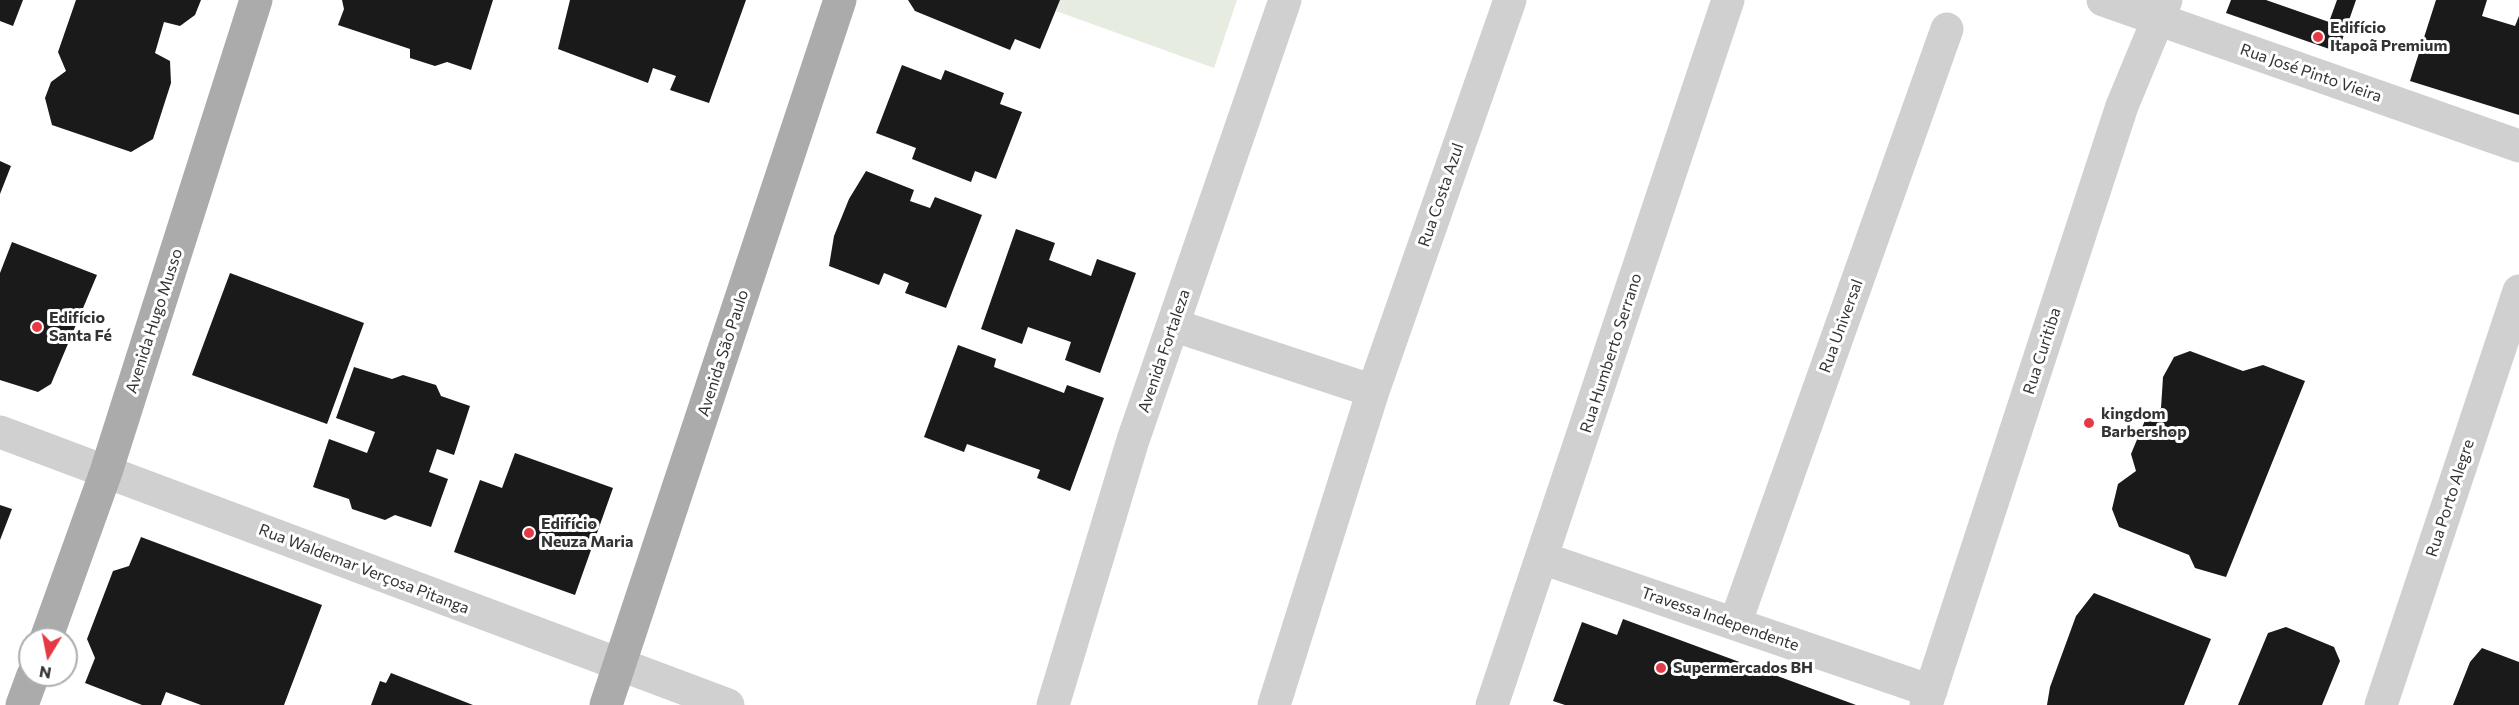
<!DOCTYPE html>
<meta charset="utf-8">
<style>
body{margin:0}
#map{position:relative;width:2519px;height:705px;overflow:hidden;background:#fff;font-family:Commissioner,sans-serif}
canvas{display:block}
.north{position:absolute;left:18px;top:627px;width:60px;height:60px;box-sizing:border-box;background:#fff;border:2px solid #adadad;border-radius:50%;rotate:190deg;font-size:16px;font-weight:700;line-height:24px;text-align:center;color:#333}
.north::after{content:'';display:block;margin:auto;width:21px;height:27px;background:#e63946;clip-path:polygon(50% 0,100% 100%,50% 72%,0 100%)}
</style>
<div id="map">
<canvas width="2519" height="705"></canvas>
<div class="north">N</div>
</div>
<script>
const g = document.querySelector('canvas').getContext('2d');
g.lineJoin = 'round';
function paint(path, color) {
  g.fillStyle = color;
  g.fill(path, 'evenodd');
}
function toPath(rows) {
  const path = new Path2D();
  for (const r of rows) {
    path.moveTo(r[0], r[1]);
    for (let i = 2; i < r.length; i += 2) path.lineTo(r[i], r[i + 1]);
  }
  return path;
}
function strokePath(path, color, width, dash) {
  g.strokeStyle = color;
  g.lineWidth = width;
  g.lineCap = dash ? 'butt' : 'round';
  g.setLineDash(dash || []);
  g.stroke(path);
}
function write(font, color, halo, rows, align = 'center') {
  g.font = font + ' Commissioner,sans-serif';
  g.lineWidth = 6;
  g.setLineDash([]);
  g.textBaseline = 'middle';
  g.strokeStyle = halo;
  g.fillStyle = color;
  for (const [text, x, y, turn = 0] of rows) {
    g.save();
    g.translate(x, y);
    g.rotate((+turn || 0) * Math.PI / 180);
    g.textAlign = isNaN(turn) ? turn : align;
    if (halo) g.strokeText(text, 0, 0);
    g.fillText(text, 0, 0);
    g.restore();
  }
}
const green = toPath([
 [1060,0,1237,0,1214,68,1056,11]
]);
const building = toPath([
 [0,0,23,0,13,26,0,21],
 [76,0,201,0,195,15,180,26,164,22,155,53,170,61,171,83,153,139,131,152,52,125,45,98,51,82,66,71,58,52],
 [342,0,493,0,471,70,447,62,435,66,410,58,410,49,338,25,344,9],
 [570,0,746,0,709,103,670,90,676,76,653,68,648,83,558,49],
 [908,0,1060,0,1040,49,1015,39,1010,50,915,11],
 [2231,0,2266,0,2329,22,2337,0,2356,0,2338,52,2226,13],
 [2436,0,2487,0,2482,16,2515,26,2519,16,2519,115,2410,81],
 [902,65,941,80,945,70,1004,93,1000,104,1022,112,996,179,975,171,971,182,912,159,916,148,876,133],
 [0,161,11,166,0,194],
 [866,171,914,190,910,201,930,208,935,197,982,215,946,308,905,293,909,283,884,273,879,285,829,266,834,236,849,199],
 [1016,229,1055,243,1049,260,1091,276,1097,259,1136,273,1100,373,1065,360,1071,342,1028,327,1022,344,981,329],
 [12,242,97,275,51,384,38,392,0,380,0,273],
 [230,273,364,323,327,424,192,375],
 [958,345,996,359,994,367,1064,393,1067,385,1104,398,1070,491,1037,478,1040,470,967,444,964,452,924,437],
 [2190,351,2243,371,2263,365,2305,381,2226,577,2195,568,2189,555,2119,527,2112,509,2118,484,2136,471,2131,454,2146,418,2161,408,2163,377,2174,357],
 [354,367,392,379,403,375,436,385,441,396,470,406,454,455,437,449,429,472,448,479,431,527,395,515,385,520,352,509,349,499,313,487,329,439,367,453,375,432,336,418],
 [515,453,613,488,575,595,454,552,480,480,502,488],
 [0,505,12,509,0,540],
 [141,537,322,605,284,705,201,705,166,692,161,705,142,705,85,683,95,658,87,639,113,571,129,566],
 [2094,593,2211,639,2184,705,2047,705,2050,687,2076,616],
 [1623,619,1856,705,1565,705,1553,701,1582,622,1617,635],
 [2286,627,2334,647,2340,661,2322,705,2238,705,2268,633],
 [2482,648,2519,662,2519,705,2453,705,2470,662],
 [391,673,473,705,371,705,380,681,386,683]
]);
const minor = toPath([
 [2103,0,2519,146],
 [1173,325,1373,391],
 [0,432,728,705],
 [1542,558,1931,691],
 [1735,624,1947,29],
 [1053,705,1133,440,1285,0],
 [1274,705,1373,391,1510,0],
 [1492,705,1728,0],
 [1926,705,2122,106,2166,0],
 [2381,705,2519,291]
]);
const major = toPath([
 [46,639,106,472,256,0],
 [22,705,33,675],
 [606,705,840,0]
]);
const markers = [
 [2318,37,6,"#e63946"],
 [37,327,6,"#e63946"],
 [2089,423,6,"#e63946"],
 [529,533,6,"#e63946"],
 [1661,668,6,"#e63946"]
];
const poiNames = [
 ["Edifício",2330,28],
 ["Itapoã Premium",2330,46],
 ["Edifício",49,318],
 ["Santa Fé",49,336],
 ["kingdom",2101,414],
 ["Barbershop",2101,432],
 ["Edifício",541,524],
 ["Neuza Maria",541,542],
 ["Supermercados BH",1673,668]
];
const streetNames = [
 ["Rua José Pinto Vieira",2311,73,19],
 ["Rua Costa Azul",1441,195,-71],
 ["Avenida Hugo Musso",154,321,-72],
 ["Rua Universal",1841,326,-70],
 ["Avenida Fortaleza",1164,351,-71],
 ["Rua Curitiba",2042,351,-72],
 ["Avenida São Paulo",723,353,-72],
 ["Rua Humberto Serrano",1611,353,-72],
 ["Rua Porto Alegre",2450,498,-72],
 ["Rua Waldemar Verçosa Pitanga",364,569,21],
 ["Travessa Independente",1720,619,19]
];
paint(green, '#e6ecdf');
paint(building, '#1a1a1a');
strokePath(minor, '#d0d0d0', 33);
strokePath(major, '#ababab', 33);
for (const [x, y, r, color] of markers) {
  const dot = new Path2D();
  dot.arc(x, y, r, 0, 2 * Math.PI);
  g.fillStyle = color;
  g.fill(dot);
  strokePath(dot, '#fff', 2);
}
write('bold 16px', '#333', '#fff', poiNames, 'left');
write('16px', '#333', '#fff', streetNames);
</script>
